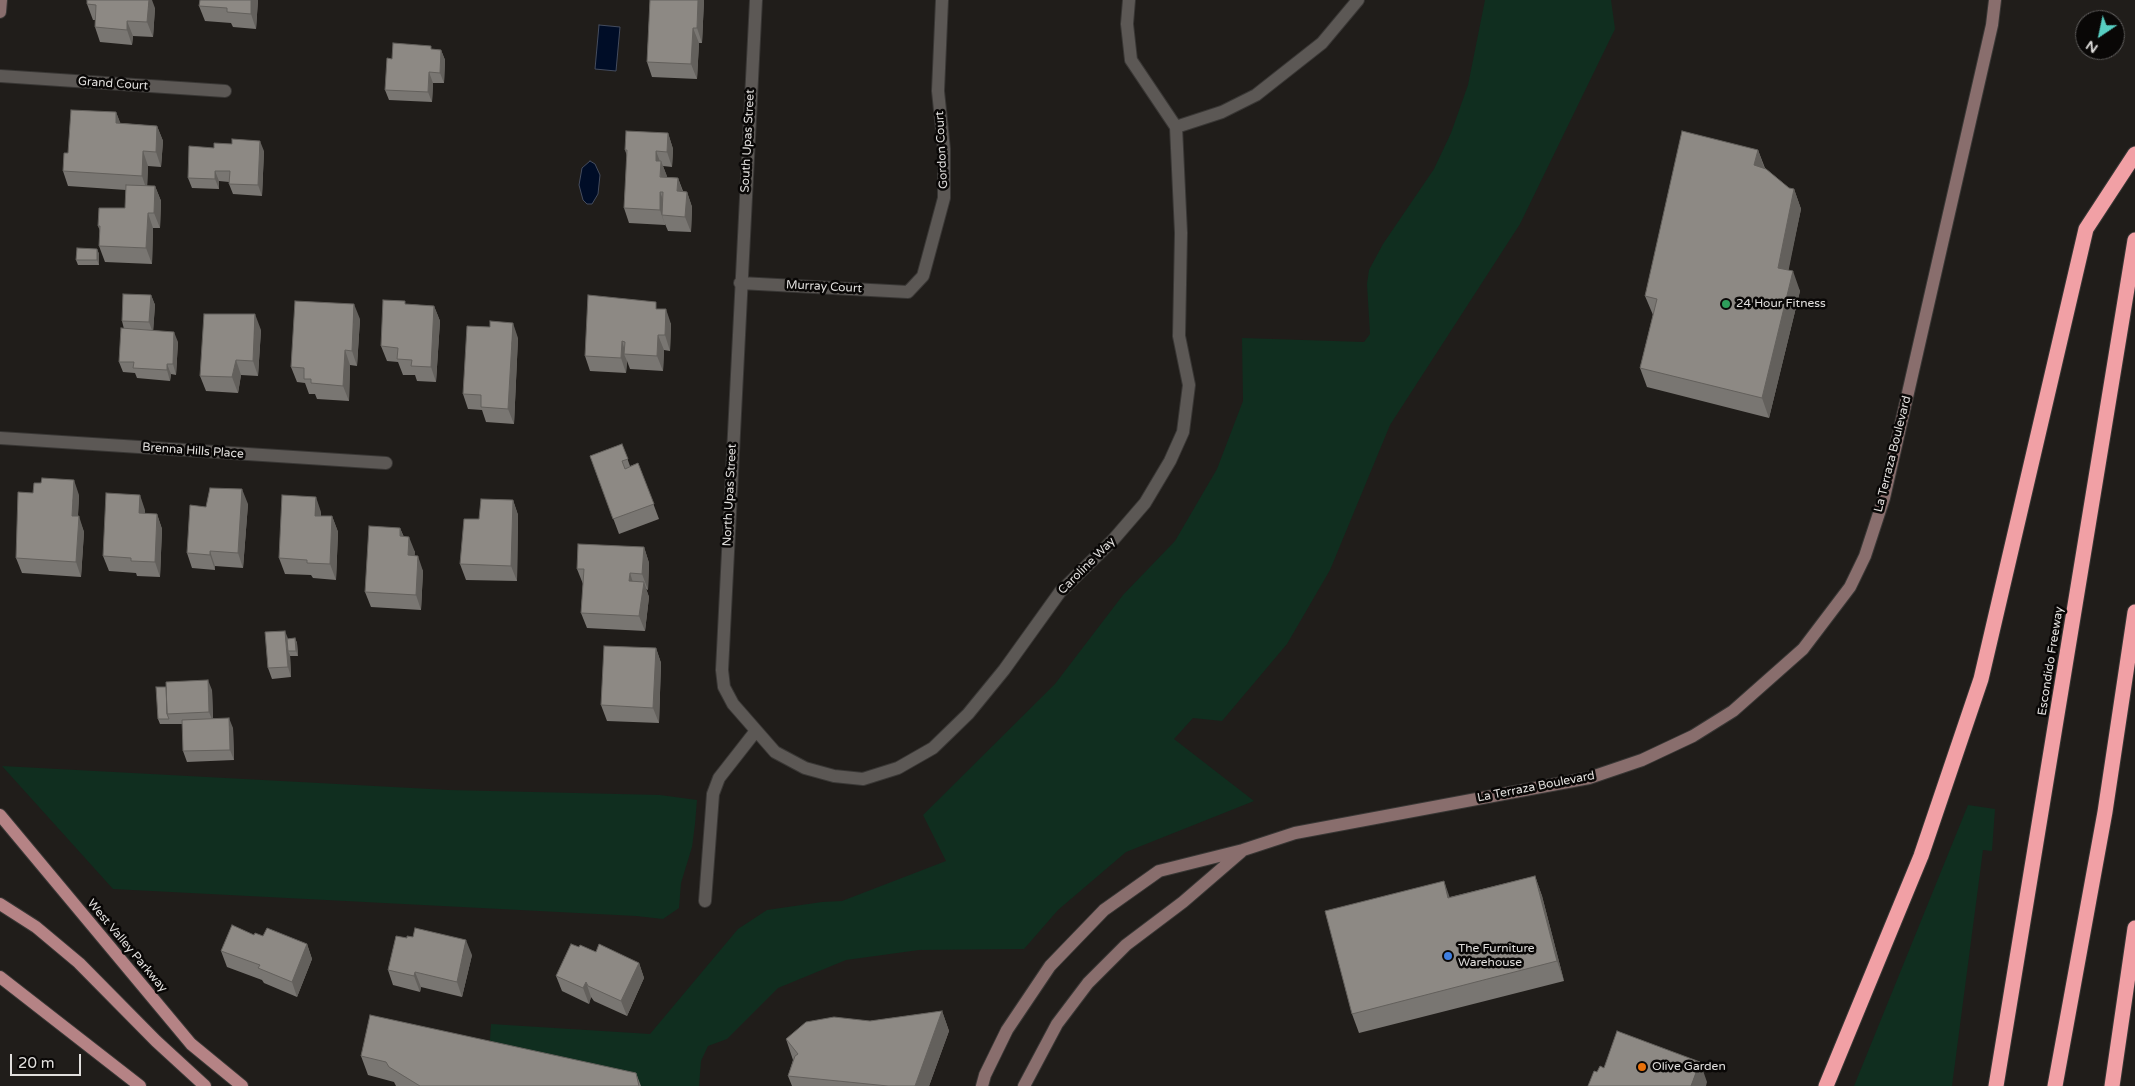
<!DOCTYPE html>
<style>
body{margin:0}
#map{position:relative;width:2135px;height:1086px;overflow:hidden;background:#201d1a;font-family:"Varela Round",sans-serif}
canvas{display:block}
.north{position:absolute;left:2075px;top:10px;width:50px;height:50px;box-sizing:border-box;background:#090706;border:1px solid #5f5d5c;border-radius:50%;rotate:214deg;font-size:14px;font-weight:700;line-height:20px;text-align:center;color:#e1dfdd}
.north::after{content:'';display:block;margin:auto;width:18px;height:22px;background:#57cec2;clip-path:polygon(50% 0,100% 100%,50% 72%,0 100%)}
.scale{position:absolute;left:10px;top:1054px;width:71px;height:22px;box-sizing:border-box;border:2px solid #e1dfdd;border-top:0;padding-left:6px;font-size:15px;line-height:18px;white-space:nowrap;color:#e1dfdd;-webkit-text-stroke:4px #090706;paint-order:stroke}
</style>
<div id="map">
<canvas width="2135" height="1086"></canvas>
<div class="north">N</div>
<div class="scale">20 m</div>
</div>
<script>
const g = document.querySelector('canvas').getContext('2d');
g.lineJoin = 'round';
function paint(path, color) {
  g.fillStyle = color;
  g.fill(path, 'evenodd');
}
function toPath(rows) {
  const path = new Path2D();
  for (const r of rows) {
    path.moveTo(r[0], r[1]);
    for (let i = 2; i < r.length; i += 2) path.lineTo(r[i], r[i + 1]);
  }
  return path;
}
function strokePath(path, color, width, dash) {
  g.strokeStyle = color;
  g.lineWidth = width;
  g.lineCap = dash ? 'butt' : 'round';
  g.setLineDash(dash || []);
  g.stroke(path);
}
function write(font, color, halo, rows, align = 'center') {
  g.font = font + ' "Varela Round",sans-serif';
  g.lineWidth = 5;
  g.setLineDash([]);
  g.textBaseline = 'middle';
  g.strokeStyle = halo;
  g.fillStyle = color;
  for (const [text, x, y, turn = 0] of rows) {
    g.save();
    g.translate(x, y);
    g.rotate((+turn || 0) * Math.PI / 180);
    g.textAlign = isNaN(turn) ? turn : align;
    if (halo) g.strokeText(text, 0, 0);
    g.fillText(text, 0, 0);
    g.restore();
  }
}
const green = toPath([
 [1485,0,1611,0,1615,29,1520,224,1390,425,1330,570,1287,644,1222,721,1193,718,1174,739,1254,801,1126,852,1058,910,1024,949,919,950,846,960,778,988,727,1039,708,1046,701,1061,699,1086,640,1086,489,1055,491,1024,650,1034,738,929,767,910,822,902,842,901,946,861,923,815,1055,684,1123,595,1175,541,1217,469,1243,401,1242,338,1364,342,1370,334,1367,284,1369,270,1383,244,1434,169,1451,133,1468,85],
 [2,766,449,790,660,795,697,800,695,824,692,847,681,883,679,908,663,919,636,916,113,889],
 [1968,805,1995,809,1992,851,1983,850,1952,1086,1854,1086]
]);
const water = toPath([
 [599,25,620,27,616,71,595,69,599,25],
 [590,161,595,164,600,175,598,194,592,204,587,204,583,200,579,185,582,168,590,161]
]);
const street = toPath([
 [756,0,722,670,724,687,733,704,775,752,805,768,834,776,863,779,898,768,933,748,968,714,1004,670,1060,592,1113,540,1145,503,1170,461,1183,432,1189,385,1179,336,1181,233,1176,127,1131,60,1127,24,1129,0],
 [0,76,225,91],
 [1176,127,1222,112,1256,95,1322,43,1358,0],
 [740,283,908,292,923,276,944,198,944,149,938,91,942,0],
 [0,438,386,463],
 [705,901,713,794,719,778,755,732]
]);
const secondary = toPath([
 [0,12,1,0],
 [982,1086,985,1075,1007,1030,1050,966,1104,910,1159,871,1243,850,1295,833,1589,778,1642,760,1693,736,1733,711,1803,649,1850,587,1865,556,1884,498,1992,25,1995,0],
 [1024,1086,1057,1024,1088,983,1126,945,1183,902,1241,852]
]);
const primary = toPath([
 [0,815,191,1044,242,1086],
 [0,904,36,927,79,963,156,1041,205,1086],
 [0,977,140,1086]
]);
const highway = toPath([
 [1826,1086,1921,856,1981,679,2086,229,2135,154],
 [1996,1086,2135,240],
 [2055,1086,2105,812,2135,612],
 [2112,1086,2135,928]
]);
const wall = toPath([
 [258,0,256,29,233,27,231,23,205,21,199,6],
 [650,0,704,0,702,43,699,43,697,79,652,77,647,62],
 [87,4,155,8,153,37,133,36,132,45,100,42,95,27,95,20,93,20],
 [432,49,441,50,445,60,444,83,433,83,432,102,389,100,385,90,392,59],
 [116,112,120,123,157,126,163,141,161,167,148,166,147,186,155,186,161,201,160,228,153,228,152,264,105,262,99,246,100,231,98,226,125,208,126,190,68,186,63,171,68,153],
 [668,133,673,149,672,167,663,166,667,177,678,178,683,191,687,192,692,207,691,232,668,231,665,224,665,225,629,223,624,208,627,156,625,150],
 [1758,150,1765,168,1789,188,1794,189,1801,209,1788,270,1800,291,1769,418,1647,387,1640,368,1653,315,1645,296],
 [264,151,262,196,233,194,229,184,229,182,219,181,219,189,192,188,188,178],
 [97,249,99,254,99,265,78,265,76,260],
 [151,295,155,305,153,331,178,342,176,375,171,374,170,381,137,378,135,373,123,372,119,362,124,329,122,321],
 [407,304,434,306,440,321,436,382,417,381,415,375,403,375,398,362,387,361,381,346],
 [659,309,671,324,670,351,664,350,663,371,630,369,627,361,626,373,590,371,585,356],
 [360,319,357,366,350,365,349,401,317,399,315,394,309,394,305,383,297,382,291,367],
 [261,330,258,376,241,375,238,393,206,391,200,376],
 [518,338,514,424,486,422,482,410,468,409,463,394],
 [622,444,630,466,638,463,659,519,619,534,590,456],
 [79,495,78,516,84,532,81,577,22,573,16,558],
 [513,500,518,515,517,581,466,580,460,564],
 [248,504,243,568,215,566,215,570,192,568,187,553,206,507],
 [145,510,145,514,157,514,162,529,160,577,137,576,136,573,109,571,103,556],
 [321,512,321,516,332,516,338,532,336,580,313,578,311,575,285,574,279,558],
 [400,528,404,537,415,552,414,556,423,571,421,610,371,607,365,592],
 [644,547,649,563,648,590,646,589,649,597,645,631,587,628,581,613,583,584,577,569],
 [295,638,297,643,298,656,290,656,290,655,291,677,272,679,268,668,288,639],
 [656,648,661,663,659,723,607,721,601,705],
 [212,690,213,718,233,728,234,760,187,762,183,751,183,724,160,724,158,719],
 [1535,876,1542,896,1564,981,1359,1033,1352,1014,1450,897],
 [254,935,307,944,312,959,297,997,264,983,262,980,227,967,221,951],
 [579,947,639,963,644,978,627,1016,594,1001,591,997,589,1004,562,991,556,976],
 [472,955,462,997,421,987,420,992,393,985,388,970],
 [942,1011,949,1031,929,1086,792,1086,788,1076,793,1060,786,1039,870,1021],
 [361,1056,636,1073,641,1086,396,1086,394,1082,368,1075]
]);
const shadedWall = toPath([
 [149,0,152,0,155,8,153,37,147,22],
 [251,0,258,0,256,29,251,14],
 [698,0,704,0,702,43,697,28],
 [127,21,133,36,132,45,127,30],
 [693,28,699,43,697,79,691,64],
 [441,50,445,60,444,83,440,73],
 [429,72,433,83,432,102,428,92],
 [116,112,122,127,116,123],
 [157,126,163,141,161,167,156,152],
 [668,133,673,149,672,167,667,152],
 [260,141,264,151,262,196,258,185],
 [1758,150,1765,170,1754,165],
 [143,151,148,166,147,191,142,176],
 [656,151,661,164,661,161,667,176,666,192,656,161],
 [215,171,219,181,219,189,215,179],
 [678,178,683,193,677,191],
 [155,186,161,201,160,228,154,213],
 [1794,189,1801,209,1785,288,1778,268],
 [660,192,666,207,662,215,665,225,660,210],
 [687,192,692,207,691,232,685,217],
 [148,213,153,228,152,264,146,248],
 [97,249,99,254,99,265,97,260],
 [1793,271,1800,291,1769,418,1762,398],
 [151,295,155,305,153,333,149,322],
 [354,304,360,319,357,366,352,351],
 [434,306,440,321,436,382,431,367],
 [666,309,671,324,670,351,665,335],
 [255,314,261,330,258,376,253,361],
 [513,323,518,338,514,424,508,409],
 [174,332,178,342,176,375,173,364],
 [658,335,664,350,663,371,657,356],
 [622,341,626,354,624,354,627,361,626,373,621,358],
 [345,350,350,365,349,401,343,386],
 [236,360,241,375,238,393,232,377],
 [167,364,171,374,170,381,167,370],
 [74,480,79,495,77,531,72,516],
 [242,489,248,504,243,568,238,553],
 [140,495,145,510,145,528,139,513],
 [316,497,321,512,320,531,315,516],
 [513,500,518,515,517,581,511,566],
 [157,514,162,529,160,577,155,562],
 [79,516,84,532,81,577,76,562],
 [332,516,338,532,336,580,330,564],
 [400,528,406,543,400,536],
 [409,537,415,552,414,571,408,555],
 [644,547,649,563,648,590,642,574],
 [210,551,215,566,215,570,210,555],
 [418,556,423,571,421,610,416,595],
 [630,573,635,589,629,581],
 [644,582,649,597,645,631,639,616],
 [285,631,289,641,288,651,290,655,291,677,288,667],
 [295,638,297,643,298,656,296,651],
 [656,648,661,663,659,723,653,708],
 [208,680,212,690,213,722,209,712],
 [229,718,233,728,234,760,230,750],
 [1535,876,1542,896,1564,981,1557,961],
 [1444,881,1451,901,1448,898],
 [466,940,472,955,462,997,457,982],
 [307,944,312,959,297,997,292,982],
 [639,963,644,978,627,1016,621,1001],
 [415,972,421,987,420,992,414,976],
 [586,982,591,997,589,1004,583,988],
 [942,1011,949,1031,929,1086,915,1086],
 [1700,1062,1707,1082,1706,1086,1691,1086]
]);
const building = toPath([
 [87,0,149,0,147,22,127,21,127,30,95,27,96,5,87,4,87,0],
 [200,0,251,0,251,14,227,12,227,8,199,6,200,0],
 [650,0,698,0,697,28,693,28,691,64,647,62,650,0],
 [393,43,431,46,431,49,441,50,440,73,429,72,428,92,385,90,387,58,392,59,393,43],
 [71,110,116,112,116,123,157,126,156,152,143,151,142,176,63,171,64,153,68,153,71,110],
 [626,131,668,133,667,152,656,151,656,161,661,161,660,177,678,178,677,191,687,192,685,217,662,215,663,192,660,192,660,210,624,208,627,150,625,150,626,131],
 [1682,131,1758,150,1754,165,1766,169,1789,188,1794,189,1778,268,1793,271,1762,398,1640,368,1657,299,1645,296,1682,131],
 [232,139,260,141,258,185,229,184,230,171,215,171,215,179,188,178,189,146,214,148,214,143,232,144,232,139],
 [126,185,155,186,154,213,148,213,146,248,99,246,100,226,98,226,99,208,125,208,126,185],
 [77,248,97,249,97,260,76,260,77,248],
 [123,294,151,295,149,322,122,321,123,294],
 [588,295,656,302,656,309,666,309,665,335,658,335,657,356,624,354,625,342,622,341,621,358,585,356,588,295],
 [383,300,405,301,405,304,434,306,431,367,411,366,412,360,397,359,398,348,381,346,383,300],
 [295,301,354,304,352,351,345,350,343,386,311,383,311,379,304,379,304,368,291,367,295,301],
 [204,314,255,314,253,361,236,360,232,377,200,376,204,314],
 [490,321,513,323,508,409,481,407,481,395,463,394,467,326,490,327,490,321],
 [121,328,174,332,173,364,167,364,167,370,133,368,134,362,119,362,121,328],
 [622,444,628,459,622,461,625,469,638,463,654,504,613,519,590,456,622,444],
 [42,478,74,480,72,516,79,516,76,562,16,558,18,492,33,493,34,483,41,483,42,478],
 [210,488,242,489,238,553,210,551,210,555,187,553,190,505,206,507,210,488],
 [106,493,140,495,139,513,157,514,155,562,131,561,131,558,103,556,106,493],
 [282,495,316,497,315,516,332,516,330,564,307,563,307,560,279,558,282,495],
 [481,499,513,500,511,566,460,564,464,519,479,519,481,499],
 [369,526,400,528,400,536,409,537,408,555,418,556,416,595,365,592,369,526],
 [578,544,644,547,642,574,630,573,629,581,644,582,639,616,581,613,584,569,577,569,578,544],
 [285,631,288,667,268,668,265,632,285,631],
 [295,638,296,651,288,651,287,639,295,638],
 [604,646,656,648,653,708,601,705,604,646],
 [208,680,209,712,167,714,166,682,208,680],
 [156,687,166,687,167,714,169,719,158,719,156,687],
 [229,718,230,750,183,751,182,720,229,718],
 [1535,876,1557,961,1352,1014,1325,911,1444,881,1448,898,1535,876],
 [232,925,254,935,255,933,263,936,267,928,307,944,292,982,258,968,260,965,221,951,232,925],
 [415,928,466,940,457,982,415,972,414,976,388,970,396,936,407,938,407,936,413,937,415,928],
 [571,944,579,947,580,945,596,952,599,944,639,963,621,1001,588,986,586,982,583,988,556,976,571,944],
 [942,1011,915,1086,888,1086,788,1076,795,1056,798,1054,786,1039,806,1022,834,1017,870,1021,942,1011],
 [370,1015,636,1073,639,1086,420,1086,389,1067,386,1062,361,1056,370,1015],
 [1617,1031,1700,1062,1691,1086,1588,1086,1594,1071,1597,1072,1600,1066,1604,1068,1617,1031]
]);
const markers = [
 [1726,304,5,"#2e9e5b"],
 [1448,956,5,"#3f7fe0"],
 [1642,1067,5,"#e8710a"]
];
const streetNames = [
 ["Grand Court",113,84,4],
 ["South Upas Street",748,141,-87],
 ["Gordon Court",942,150,-93],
 ["Murray Court",824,287,3],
 ["Brenna Hills Place",193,451,4],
 ["La Terraza Boulevard",1893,454,-76],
 ["North Upas Street",730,495,-87],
 ["Caroline Way",1087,566,-45],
 ["Escondido Freeway",2051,661,-81],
 ["La Terraza Boulevard",1536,787,-11],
 ["West Valley Parkway",127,946,50]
];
const poiNames = [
 ["24 Hour Fitness",1736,304],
 ["The Furniture",1458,949],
 ["Warehouse",1458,963],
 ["Olive Garden",1652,1067]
];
paint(green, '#102e1f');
paint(water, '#000d27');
strokePath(water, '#444c5e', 1);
strokePath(street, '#393735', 14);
strokePath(secondary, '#393735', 14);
strokePath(primary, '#393735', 14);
strokePath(highway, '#393735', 17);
strokePath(street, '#5c5855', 12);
strokePath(secondary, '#896e6d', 12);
strokePath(primary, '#b58385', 12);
strokePath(highway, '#f1a0a5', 15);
paint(wall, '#797672');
paint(shadedWall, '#63605c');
paint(building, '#8d8984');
strokePath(building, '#63605c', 1);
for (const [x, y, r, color] of markers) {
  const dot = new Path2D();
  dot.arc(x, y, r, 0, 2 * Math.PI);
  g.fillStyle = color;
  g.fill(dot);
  strokePath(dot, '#090706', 2);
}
write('12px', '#e1dfdd', '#090706', streetNames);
write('12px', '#e1dfdd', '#090706', poiNames, 'left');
</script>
